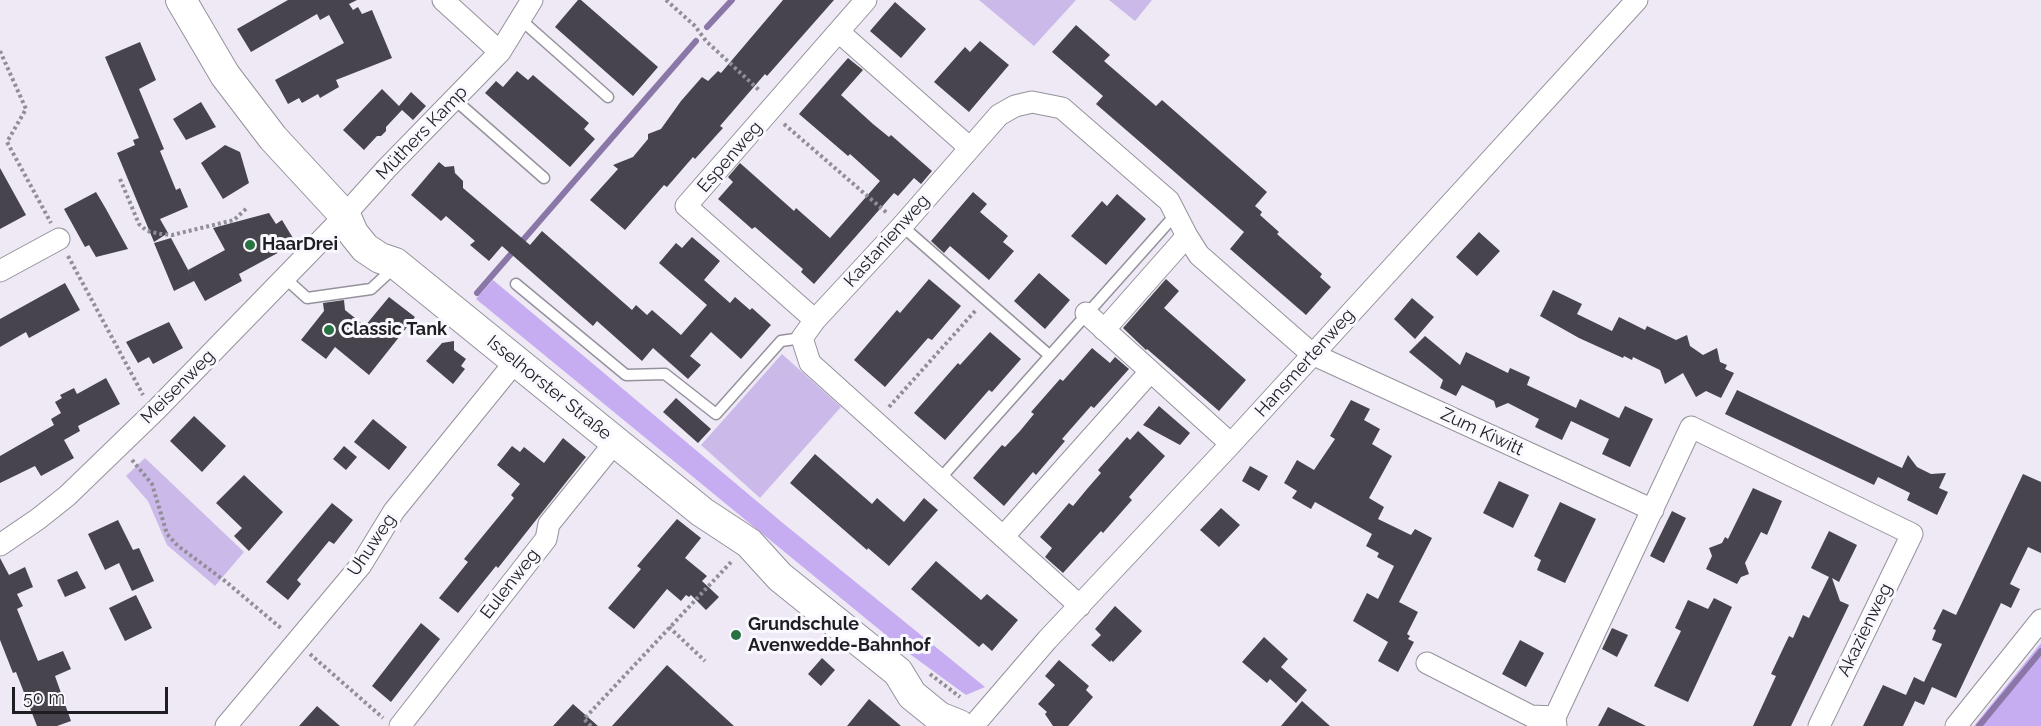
<!DOCTYPE html>
<meta charset="utf-8">
<style>
body{margin:0}
#map{position:relative;width:2041px;height:726px;overflow:hidden;background:#eee9f5;font-family:Raleway,sans-serif}
canvas{display:block}
.scale{position:absolute;left:12px;top:687px;width:156px;height:27px;box-sizing:border-box;border:3px solid #1e1d21;border-top:0;padding-left:8px;font-size:18px;line-height:21px;white-space:nowrap;color:#1e1d21;-webkit-text-stroke:4px #faf8ff;paint-order:stroke}
</style>
<div id="map">
<canvas width="2041" height="726"></canvas>
<div class="scale">50 m</div>
</div>
<script>
const g = document.querySelector('canvas').getContext('2d');
g.lineJoin = 'round';
function paint(path, color) {
  g.fillStyle = color;
  g.fill(path, 'evenodd');
}
function toPath(rows) {
  const path = new Path2D();
  for (const r of rows) {
    path.moveTo(r[0], r[1]);
    for (let i = 2; i < r.length; i += 2) path.lineTo(r[i], r[i + 1]);
  }
  return path;
}
function strokePath(path, color, width, dash) {
  g.strokeStyle = color;
  g.lineWidth = width;
  g.lineCap = dash ? 'butt' : 'round';
  g.setLineDash(dash || []);
  g.stroke(path);
}
function write(font, color, halo, rows, align = 'center') {
  g.font = font + ' Raleway,sans-serif';
  g.lineWidth = 6;
  g.setLineDash([]);
  g.textBaseline = 'middle';
  g.strokeStyle = halo;
  g.fillStyle = color;
  for (const [text, x, y, turn = 0] of rows) {
    g.save();
    g.translate(x, y);
    g.rotate((+turn || 0) * Math.PI / 180);
    g.textAlign = isNaN(turn) ? turn : align;
    if (halo) g.strokeText(text, 0, 0);
    g.fillText(text, 0, 0);
    g.restore();
  }
}
const green = toPath([
 [979,0,1076,0,1034,46],
 [1109,0,1152,0,1135,21],
 [782,354,841,407,760,498,701,445],
 [145,458,244,552,215,586,167,545,148,501,126,476]
]);
const forest = toPath([
 [493,280,784,524,985,687,966,695,903,649,476,299],
 [2041,643,2041,726,1974,726]
]);
const stream = toPath([
 [707,27,732,0],
 [477,293,696,41],
 [1979,726,2041,651]
]);
const building = toPath([
 [288,0,357,0,349,4,353,10,358,7,362,14,372,10,392,58,336,80,339,87,320,98,318,94,302,103,299,98,288,104,275,80,344,43,329,15,320,20,317,14,251,52,237,29],
 [578,0,581,0,658,67,633,96,555,27],
 [783,0,834,0,767,76,765,74,720,126,723,128,695,159,693,157,667,187,664,185,625,230,590,200,618,169,613,165,633,157,648,139,648,134,661,129,681,101,702,77,708,81,718,71,721,73],
 [895,2,926,29,901,58,870,31],
 [1076,25,1110,55,1104,61,1156,106,1162,100,1267,192,1255,206,1262,212,1260,215,1279,232,1277,234,1322,274,1320,277,1331,287,1306,315,1230,249,1244,232,1096,104,1103,96,1052,52],
 [980,41,1009,65,969,112,934,82,965,47,970,52],
 [140,42,156,80,139,89,164,149,160,151,176,190,180,188,188,207,160,219,168,233,154,242,117,153,135,145,133,140,139,138,105,57],
 [848,58,863,70,841,95,873,124,889,137,891,135,932,171,921,184,914,178,898,196,894,193,814,284,801,272,803,269,755,227,752,229,718,199,733,182,728,177,740,163,794,211,796,208,830,238,880,181,850,154,848,156,799,114],
 [517,71,528,80,533,75,589,123,584,129,595,139,570,167,485,93,496,81,503,87],
 [382,89,399,106,411,92,426,106,413,120,402,110,386,127,386,131,381,136,377,136,364,150,343,130],
 [201,102,216,127,186,140,173,119],
 [225,145,240,152,249,183,223,199,201,163],
 [439,162,445,167,454,166,455,173,463,181,463,188,530,245,542,231,632,310,636,305,647,315,652,310,681,335,707,305,659,263,676,243,682,248,692,237,720,261,704,280,730,303,735,297,750,310,752,308,771,325,741,359,711,332,690,356,701,365,688,379,653,348,642,361,597,321,593,326,502,246,489,261,470,245,475,241,446,216,441,221,411,195],
 [0,168,26,215,0,229],
 [96,192,106,209,128,249,96,257,89,245,85,247,64,209],
 [973,192,987,204,980,212,1008,236,1003,242,1014,251,989,280,950,246,944,253,931,241],
 [1117,194,1146,219,1106,265,1071,236,1102,201,1107,206],
 [269,213,276,224,282,220,296,243,239,274,242,281,205,301,188,270,225,250,213,228],
 [1479,232,1500,251,1477,276,1456,257],
 [171,238,194,281,174,291,154,243],
 [1039,273,1070,300,1045,329,1014,301],
 [929,279,961,306,932,340,928,338,885,387,854,360,897,310,900,313],
 [1166,279,1179,291,1164,308,1246,380,1219,411,1147,349,1146,350,1123,328],
 [65,283,80,310,29,338,26,332,0,347,0,319],
 [1553,290,1582,304,1577,314,1612,331,1619,317,1645,330,1647,326,1676,340,1687,335,1690,346,1703,355,1717,348,1720,362,1727,365,1725,369,1734,373,1721,398,1706,391,1696,397,1683,373,1665,384,1660,370,1633,357,1632,360,1624,356,1623,358,1579,338,1540,316],
 [389,297,415,317,369,375,335,347,326,359,301,340,324,311,323,303,344,300,345,310,365,326],
 [1412,298,1434,317,1415,339,1394,319],
 [169,322,183,348,153,364,149,357,138,363,126,342],
 [990,332,1021,359,992,392,989,390,945,440,914,413,958,363,960,365],
 [1425,336,1460,365,1466,352,1508,373,1510,368,1530,377,1527,385,1576,408,1580,399,1619,418,1625,406,1653,419,1630,467,1602,454,1609,439,1571,421,1562,440,1535,427,1539,419,1508,403,1496,408,1494,401,1462,385,1456,396,1440,388,1443,380,1409,352],
 [454,341,454,350,466,359,461,366,465,369,453,384,426,361,442,343],
 [1092,348,1110,363,1115,357,1129,369,1094,408,1091,406,1062,439,1065,441,1036,475,1033,472,1004,506,973,478,1002,445,1005,447,1020,431,1034,414,1031,412,1060,379,1063,381],
 [106,378,120,404,78,426,80,431,64,440,74,458,41,476,35,466,0,483,0,456,54,425,51,419,61,413,55,402,62,398,60,395,74,388,77,394],
 [1737,390,1902,468,1908,455,1917,467,1931,474,1946,473,1939,488,1948,492,1937,515,1907,500,1910,493,1878,477,1874,485,1725,414],
 [676,398,711,429,698,443,663,412],
 [1351,400,1370,409,1364,420,1380,429,1372,444,1392,456,1369,498,1384,507,1378,519,1411,535,1415,529,1432,538,1399,602,1418,612,1407,634,1410,636,1408,639,1414,642,1398,672,1378,661,1388,642,1353,621,1367,593,1378,599,1394,566,1377,557,1379,553,1366,546,1372,534,1315,502,1311,509,1292,498,1297,491,1284,483,1297,460,1314,470,1335,439,1330,436],
 [1159,406,1190,433,1180,445,1143,425],
 [194,416,226,446,202,472,170,441],
 [373,419,407,447,389,470,354,442],
 [1138,431,1165,456,1129,497,1132,500,1103,533,1101,531,1063,573,1045,557,1052,548,1040,537,1069,503,1073,506,1087,489,1101,473,1098,470,1127,437,1130,440],
 [563,438,586,457,498,568,496,566,458,613,439,598,468,562,464,559,514,498,511,495,520,484,497,465,512,446,520,452,524,447,544,463],
 [344,446,357,457,346,470,333,459],
 [815,454,872,504,877,498,904,522,924,498,938,510,889,566,868,548,867,550,790,483],
 [1250,466,1268,476,1259,491,1242,481],
 [2023,474,2041,482,2041,553,2028,547,2010,584,2020,589,2011,608,2001,603,1956,698,1932,687,1924,705,1915,701,1903,726,1863,726,1883,685,1906,695,1914,677,1924,682,1942,644,1932,640,1936,630,1933,629,1943,609,1956,615],
 [244,475,283,512,249,551,234,536,242,528,216,503],
 [1499,481,1529,495,1513,528,1483,513],
 [1753,488,1782,501,1767,535,1761,532,1745,563,1749,574,1741,577,1737,584,1706,569,1712,556,1709,548,1722,543,1725,537,1728,539],
 [1560,502,1596,519,1565,583,1537,570,1541,560,1534,556],
 [332,503,353,520,334,544,329,541,297,580,301,584,288,600,266,582],
 [1221,508,1240,525,1219,547,1200,530],
 [1672,511,1686,518,1664,563,1650,556],
 [677,519,701,538,685,558,707,576,702,581,719,597,706,610,691,595,689,597,686,595,681,601,667,589,634,629,608,608,641,569,637,566],
 [118,520,133,550,139,548,154,581,132,591,119,563,105,570,88,534],
 [1829,531,1857,545,1839,582,1832,578,1840,601,1849,605,1791,726,1753,726,1776,676,1771,674,1789,636,1793,638,1803,615,1809,618,1829,577,1811,568],
 [0,558,9,575,25,567,33,587,17,594,23,606,17,609,38,661,63,651,71,669,55,676,71,721,57,726,37,726,16,672,13,673,0,640],
 [936,561,981,600,987,594,1018,620,992,651,983,643,979,647,911,589],
 [77,571,86,588,65,597,57,580],
 [136,595,152,628,125,641,109,608],
 [1714,598,1732,607,1688,702,1654,686,1681,631,1675,628,1688,600,1708,609],
 [1115,606,1142,631,1113,662,1111,660,1110,662,1091,645,1101,635,1095,629],
 [421,623,440,639,391,702,372,686],
 [1612,628,1628,635,1617,657,1602,649],
 [1264,637,1288,659,1281,667,1307,690,1296,703,1270,679,1267,683,1242,662],
 [1520,640,1544,653,1526,687,1502,674],
 [822,658,835,670,821,686,808,674],
 [1059,660,1089,686,1086,690,1093,697,1068,726,1053,726,1045,714,1047,712,1038,704,1055,685,1045,676],
 [667,665,734,726,612,726],
 [869,699,901,726,847,726],
 [1302,701,1330,726,1281,726],
 [573,704,598,726,553,726],
 [317,706,340,726,299,726],
 [1608,707,1646,726,1598,726]
]);
const path = toPath([
 [666,0,695,26,706,41,760,91],
 [0,51,26,109,7,142,51,223],
 [784,124,887,213],
 [120,179,139,224,147,231,161,234,172,235,234,220,248,207],
 [68,256,143,395],
 [889,407,976,310],
 [132,460,152,484,167,534,178,546,225,581,282,629],
 [669,627,705,661],
 [310,654,383,718],
 [930,674,960,697],
 [591,726,584,719,732,561]
]);
const lane = toPath([
 [520,19,608,97],
 [454,99,544,178],
 [902,226,1049,355],
 [285,278,307,298,371,289,395,267],
 [516,284,626,375,665,374,716,414,781,341,802,338],
 [939,480,1176,214]
]);
const street = toPath([
 [443,0,500,52],
 [839,32,970,148],
 [0,271,59,239],
 [1086,313,1231,444],
 [815,320,686,206,866,0],
 [1104,330,1187,236],
 [1003,537,1150,372],
 [0,545,38,519,67,496,156,410,334,227,387,168,500,52,532,0],
 [1080,606,810,363,802,338,815,320,902,226,999,115,1015,106,1032,102,1062,108,1169,201,1187,236,1199,255,1312,354,1653,510],
 [1427,663,1531,716,1555,717],
 [226,726,361,565,394,511,515,362],
 [400,726,546,539,549,524,616,441],
 [973,726,1047,640,1231,444,1637,0],
 [1556,726,1555,717,1691,427,1912,534,1819,726],
 [1956,726,2041,620]
]);
const secondary = toPath([
 [181,0,225,75,273,138,346,217,353,233,365,248,380,258,395,263,702,512,749,543,780,577,898,672,912,695,939,717,959,725]
]);
const markers = [
 [250,245,6,"#277342"],
 [329,330,6,"#277342"],
 [736,635,6,"#277342"]
];
const streetNames = [
 ["Müthers Kamp",422,133,-46],
 ["Espenweg",730,157,-49],
 ["Kastanienweg",887,241,-48],
 ["Hansmertenweg",1305,363,-48],
 ["Meisenweg",178,387,-45],
 ["Isselhorster Straße",549,388,39],
 ["Zum Kiwitt",1482,432,25],
 ["Uhuweg",372,545,-56],
 ["Eulenweg",510,584,-52],
 ["Akazienweg",1865,630,-64]
];
const poiNames = [
 ["HaarDrei",262,245],
 ["Classic Tank",341,330],
 ["Grundschule",748,625],
 ["Avenwedde-Bahnhof",748,646]
];
paint(green, '#cbbae9');
paint(forest, '#c6acf1');
strokePath(stream, '#8a77a8', 6);
paint(building, '#47444d');
strokePath(lane, '#95929c', 13);
strokePath(street, '#95929c', 23);
strokePath(secondary, '#95929c', 32);
strokePath(path, '#928e97', 4, [3, 3]);
strokePath(lane, '#fff', 10);
strokePath(street, '#fff', 21);
strokePath(secondary, '#fff', 30);
for (const [x, y, r, color] of markers) {
  const dot = new Path2D();
  dot.arc(x, y, r, 0, 2 * Math.PI);
  g.fillStyle = color;
  g.fill(dot);
  strokePath(dot, '#faf8ff', 2);
}
write('18px', '#1e1d21', '#faf8ff', streetNames);
write('bold 18px', '#1e1d21', '#faf8ff', poiNames, 'left');
</script>
